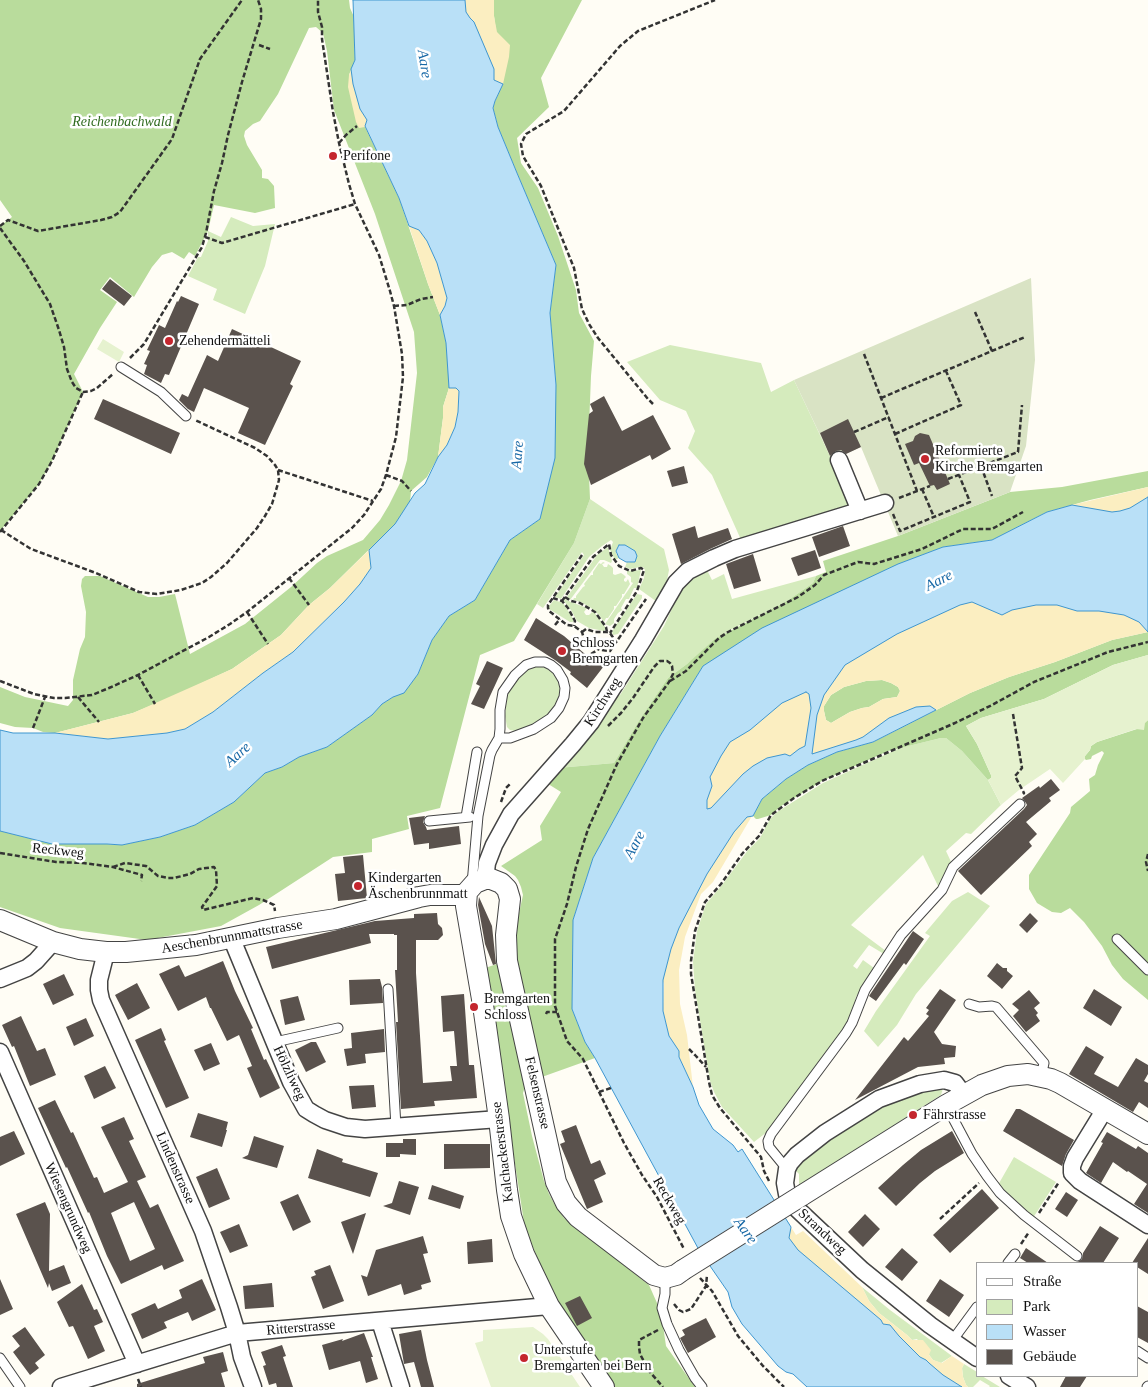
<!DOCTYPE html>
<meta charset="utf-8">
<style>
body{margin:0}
#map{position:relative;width:1148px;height:1387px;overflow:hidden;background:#fffdf5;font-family:Georgia,serif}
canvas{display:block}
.legend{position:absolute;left:976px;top:1262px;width:162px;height:115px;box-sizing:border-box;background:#fff;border:1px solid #a0a0a0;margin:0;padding:6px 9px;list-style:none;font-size:15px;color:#111}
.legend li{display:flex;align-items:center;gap:10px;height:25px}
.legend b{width:25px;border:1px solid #a0a0a0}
</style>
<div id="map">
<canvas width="1148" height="1387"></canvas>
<ul class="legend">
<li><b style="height:6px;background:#fff"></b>Straße</li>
<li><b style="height:14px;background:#d5ebbd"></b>Park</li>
<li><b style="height:14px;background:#b9e0f7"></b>Wasser</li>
<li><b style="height:14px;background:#5a524d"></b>Gebäude</li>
</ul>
</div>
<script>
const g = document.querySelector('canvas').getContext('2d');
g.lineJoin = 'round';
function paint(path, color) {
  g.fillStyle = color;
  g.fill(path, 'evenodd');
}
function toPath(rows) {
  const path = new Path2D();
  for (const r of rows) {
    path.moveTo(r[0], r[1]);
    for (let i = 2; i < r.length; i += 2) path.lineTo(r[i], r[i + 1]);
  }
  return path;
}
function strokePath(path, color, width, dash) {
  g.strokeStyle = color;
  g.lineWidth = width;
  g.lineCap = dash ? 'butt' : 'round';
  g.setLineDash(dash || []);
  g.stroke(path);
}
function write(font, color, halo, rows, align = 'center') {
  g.font = font + ' Georgia,serif';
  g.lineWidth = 5;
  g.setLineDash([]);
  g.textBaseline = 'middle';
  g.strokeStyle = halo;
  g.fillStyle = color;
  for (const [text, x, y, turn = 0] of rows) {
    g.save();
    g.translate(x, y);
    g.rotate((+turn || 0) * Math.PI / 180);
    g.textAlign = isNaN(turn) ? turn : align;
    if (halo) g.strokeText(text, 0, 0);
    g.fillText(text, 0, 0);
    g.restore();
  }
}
const green = toPath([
 [231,217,253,226,275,224,265,266,245,314,213,300,217,289,188,276,198,257,201,257,208,241,208,231,221,237],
 [670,345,761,363,771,392,794,380,854,507,742,542,712,475,688,448,695,431,686,411,660,400,627,362],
 [590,499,664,549,669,570,664,596,660,604,639,589,644,578,645,570,643,567,640,567,630,569,625,567,627,562,630,563,616,549,616,553,619,558,615,560,610,550,613,542,611,540,602,546,589,557,561,599,555,597,584,555,582,552,543,608,537,604,574,543],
 [608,547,612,561,611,563,604,560,600,560,570,600,567,597,597,555],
 [603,562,605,563,602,564,604,567,607,567,608,564,611,566,613,568,613,574,615,575,621,573,624,575,626,577,624,579,624,581,626,582,628,579,630,584,624,594,622,594,622,597,616,606,614,606,614,609,608,618,606,618,604,622,599,615,591,608,581,602,573,600,574,598,576,598,576,596,583,587,585,586,584,584,591,575,593,575,593,572,599,563,601,564],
 [706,568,712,580,724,574,732,599,816,576,813,583,787,601,728,631,687,664,668,678,640,719,614,763,558,768,612,699,620,695,664,626,680,591,695,575],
 [641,570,637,588,634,588,629,599,626,599,621,608,622,610,618,613,614,619,614,623,610,626,605,624,633,583,631,582,631,577,627,574,627,571],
 [637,594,642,595,642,598,618,634,613,635,612,632,616,625],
 [565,599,571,602,587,608,584,612,586,615,589,615,592,612,595,613,603,624,606,628,604,631,589,628,577,621,571,610,564,601],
 [554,600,563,603,574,620,573,622,570,622,549,609,549,606],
 [541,666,550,670,556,676,560,684,561,691,560,697,550,714,538,723,516,731,510,730,507,727,505,716,507,697,511,688,514,682,526,669,533,667],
 [941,738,946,738,962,751,988,780,1001,805,971,834,966,833,946,851,952,864,947,869,945,878,939,888,923,855,851,925,886,951,884,954,869,945,853,966,857,969,863,960,874,968,856,997,853,1011,843,1032,786,1110,767,1132,754,1142,722,1107,714,1092,710,1081,695,990,693,962,697,931,706,904,722,885,748,850,760,838,770,819,777,812,823,783,900,748],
 [968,892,990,906,916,994,897,1025,878,1047,864,1031,876,1011,930,936,925,933,952,901],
 [944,1085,941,1095,799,1186,799,1174,795,1170,808,1153,894,1098],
 [1014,1157,1056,1182,1033,1218,998,1185],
 [862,1287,890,1310,952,1356,941,1363,933,1360,917,1339,912,1340,907,1335,879,1313,869,1301],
 [964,1364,977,1372,977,1376,982,1376,1000,1387,989,1387,990,1386,980,1380,973,1387,968,1387,966,1385,963,1377,962,1368]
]);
const forest = toPath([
 [0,0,349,0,350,8,354,17,355,60,349,75,365,126,399,198,428,284,440,315,446,343,449,374,449,388,443,407,443,418,438,457,427,477,411,491,410,503,395,524,330,588,309,605,281,635,232,669,174,696,133,713,55,733,43,732,33,728,15,727,0,723,0,687,25,697,68,706,73,700,73,680,80,649,85,637,86,612,81,586,82,579,85,576,100,576,148,597,159,597,175,594,190,654,245,624,291,587,317,563,327,556,363,540,380,520,389,505,401,481,407,460,417,373,414,332,375,214,334,110,327,51,323,33,316,27,309,28,278,94,260,121,253,124,245,131,244,136,247,145,262,170,262,178,268,179,274,186,275,208,255,213,214,205,208,231,195,256,189,252,184,259,172,252,162,255,152,267,134,297,110,277,100,290,117,302,100,328,74,374,83,392,52,461,39,484,0,531,0,226,12,217,0,200],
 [494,0,582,0,541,78,549,107,517,138,521,163,538,188,558,236,576,290,579,313,594,341,591,376,588,452,590,499,574,543,514,641,480,655,440,808,407,816,409,829,372,839,372,852,333,857,259,905,221,926,147,940,60,928,0,907,0,831,52,844,107,844,122,845,160,837,195,825,234,802,265,773,282,767,299,757,327,747,372,715,382,704,393,697,404,692,418,674,432,640,449,616,475,600,510,540,540,519,556,385,550,313,556,265,517,173,498,127,493,108,495,101,503,84,494,16],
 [1148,471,1148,487,1090,500,1047,512,992,540,943,547,899,564,832,596,703,666,660,736,593,858,573,920,572,1009,585,1042,595,1058,539,1078,513,961,514,936,523,895,521,887,518,880,515,876,501,866,542,840,540,826,561,792,545,782,558,768,614,763,640,719,668,678,687,664,715,639,787,601,813,583,816,576,826,572,823,561,898,536,1010,492,1062,487],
 [1148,632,1148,655,1113,665,1044,699,981,718,966,726,977,744,991,775,991,778,988,780,962,751,946,738,941,738,888,751,822,781,781,806,771,815,758,819,756,819,753,816,762,799,786,779,808,765,837,752,873,742,970,693,1009,677,1055,662,1112,640],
 [882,680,891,683,898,687,900,691,897,697,883,699,869,707,862,708,850,712,831,723,826,720,824,711,824,706,831,695,844,687,866,681],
 [1148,720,1148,1000,1123,979,1112,965,1102,946,1084,922,1070,908,1061,913,1052,912,1037,903,1029,889,1029,875,1070,813,1071,807,1090,791,1089,779,1095,775,1098,765,1104,753,1102,751,1092,756,1091,759,1086,760,1085,759,1085,756,1090,750,1091,746,1097,742,1137,729],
 [500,963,526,1083,523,1093,532,1136,544,1181,549,1194,555,1205,564,1218,649,1285,661,1312,666,1346,695,1387,614,1387,558,1305,525,1229,485,968]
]);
const sand = toPath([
 [459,0,494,0,494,16,497,32,510,45,509,57,503,84,495,101,493,108,498,127],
 [355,60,399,198,365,127,359,128,356,122,348,87,349,75],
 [409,226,419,230,427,241,437,263,447,298,445,306,440,315,428,284],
 [449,388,457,388,459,391,458,412,455,427,447,445,438,457,443,418,443,407],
 [1148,487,1148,518,1124,523,1072,505],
 [369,550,371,568,360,584,344,602,293,652,263,673,213,712,185,729,167,733,108,739,55,733,133,713,232,669,281,635,309,605,330,588],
 [963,599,1105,605,1148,623,1148,632,1112,640,1055,662,1009,677,970,693,873,742,837,752,808,765,786,779,762,799,713,882,701,894,685,937,679,970,680,1004,687,1035,693,1087,679,1057,679,1051,669,1036,663,1011,664,984,639,918,721,733,883,636],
 [882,680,891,683,898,687,900,691,897,697,883,699,869,707,862,708,850,712,831,723,826,720,824,711,824,706,831,695,844,687,866,681],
 [733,1145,738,1152,742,1149,796,1235,803,1231,862,1287,869,1301,879,1313,907,1335,912,1340,923,1340,931,1350,929,1355,933,1360,942,1363,952,1356,964,1364,962,1368,963,1377,966,1385,968,1387,944,1387,806,1266]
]);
const cemetery = toPath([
 [1031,278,1035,360,1026,446,1010,492,898,536,861,447,832,460,794,380]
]);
const pitch = toPath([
 [103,339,124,352,119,362,97,349],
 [1148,655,1148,720,1145,723,1144,730,1136,729,1097,742,1091,746,1090,750,1085,756,1085,759,1063,783,1050,769,1019,790,1001,805,988,780,991,778,991,775,977,744,966,726,981,718,1044,699,1113,665],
 [533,1327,543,1334,548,1339,580,1387,491,1387,475,1343,483,1341,483,1330]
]);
const water = toPath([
 [353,0,465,0,466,12,470,18,474,22,494,69,494,80,503,84,495,101,493,108,498,127,517,173,556,265,550,313,556,385,555,458,540,519,510,540,475,600,449,616,432,640,418,674,404,693,393,697,382,704,372,715,327,747,299,757,282,767,265,773,234,802,195,825,160,837,122,845,107,844,52,844,0,831,0,730,13,733,55,733,108,739,167,733,185,729,213,712,263,673,293,652,344,602,360,584,371,568,369,550,395,524,415,493,425,484,438,457,447,445,455,427,458,412,459,391,456,388,449,388,446,343,440,315,445,306,447,298,437,263,427,241,419,230,409,226,399,198,365,126,367,120,360,109,353,84,351,69,355,60,353,0],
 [1148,497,1148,632,1139,622,1124,615,1099,611,1077,611,1057,605,1036,605,1012,610,1002,615,972,602,960,605,897,634,845,665,824,695,817,715,812,754,856,740,863,737,889,718,916,707,930,706,936,710,873,742,837,752,808,765,786,779,762,799,753,816,747,817,734,832,707,874,679,928,671,949,663,980,663,1011,669,1036,679,1051,679,1057,693,1087,699,1105,713,1129,733,1145,738,1152,742,1149,791,1227,789,1238,798,1250,881,1320,883,1324,890,1325,899,1336,920,1357,926,1360,929,1363,943,1375,962,1387,807,1387,793,1374,786,1372,778,1366,742,1324,732,1307,728,1292,699,1250,595,1058,585,1042,572,1009,573,920,593,858,660,736,703,666,762,628,898,564,943,547,992,540,1047,512,1072,505,1112,512,1120,511,1130,508,1148,497],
 [806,692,809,694,811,708,805,746,799,749,790,756,785,754,767,758,753,766,743,774,711,808,707,809,707,800,712,786,710,777,721,756,730,742,750,730,782,703,806,692],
 [619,545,625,545,635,551,637,556,635,562,626,562,619,558,616,551,619,545]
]);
const building = toPath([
 [110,279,132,296,124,306,102,289],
 [181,296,199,304,169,375,165,374,161,383,144,374,147,365,144,364,150,351,147,350,159,325,165,328,177,301,178,302],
 [232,329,301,361,290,384,293,386,265,445,238,433,249,408,204,388,194,412,188,409,179,400,182,394,188,397,207,355,218,361],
 [604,396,622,431,653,415,671,449,652,460,650,455,591,485,584,464,589,414,593,411,590,404],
 [103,399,180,433,171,454,94,419],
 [848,419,861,447,846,454,841,450,836,451,830,456,820,433],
 [920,433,929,435,950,484,937,490,934,485,930,486,919,463,914,465,905,444,913,441,915,436],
 [684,466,688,483,672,487,667,471],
 [695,526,698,538,728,528,732,539,710,549,681,564,672,534],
 [843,526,850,546,819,557,812,537],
 [815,550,821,568,798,576,791,558],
 [753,554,761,581,734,589,726,564],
 [536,618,564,636,592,660,597,654,607,662,587,688,570,674,571,672,555,660,524,640],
 [487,661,503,668,484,709,471,704,480,686,476,684],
 [1051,779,1060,790,1049,798,1051,801,1026,822,1037,834,1029,842,1032,846,981,895,958,871,1024,809,1027,805,1026,803,1022,798,1039,786,1040,788],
 [425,816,423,822,426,827,427,830,459,826,461,844,429,849,429,843,414,845,409,818],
 [363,855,367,898,338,901,335,874,345,873,343,857],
 [479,897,492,926,496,964,493,965,485,944,478,905],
 [437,913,438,924,442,928,443,935,438,940,416,940,416,973,423,1083,452,1081,450,1066,457,1066,454,1031,443,1032,441,996,464,994,469,1065,474,1065,477,1098,434,1101,435,1106,401,1109,396,1022,398,1022,395,970,397,970,397,935,394,935,394,934,369,934,371,943,272,969,266,947,375,921,414,918,414,914],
 [1030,913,1038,921,1027,933,1019,925],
 [913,931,924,939,906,965,904,963,876,1001,869,996,871,993],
 [223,961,235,991,253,1028,251,1029,264,1060,266,1059,280,1088,260,1098,247,1068,252,1066,239,1035,227,1041,211,1008,210,1008,206,997,178,1011,159,974,179,965,185,977],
 [997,963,1003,968,1007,968,1007,971,1013,976,1002,989,987,976],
 [64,974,74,995,53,1005,43,984],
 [380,979,382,987,383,1003,350,1005,349,980],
 [137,983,150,1008,128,1020,115,995],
 [940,989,956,1000,934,1032,942,1044,956,1046,955,1057,944,1058,945,1064,918,1067,855,1100,904,1037,908,1041,929,1016,926,1014,929,1010,926,1008],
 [1094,989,1122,1007,1111,1026,1083,1008],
 [1029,990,1040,1003,1034,1008,1038,1013,1036,1015,1040,1021,1026,1032,1013,1016,1019,1010,1012,1004],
 [298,996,305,1020,285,1025,280,1000],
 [21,1016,37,1051,45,1048,56,1075,30,1086,14,1046,12,1047,2,1025],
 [86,1018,94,1036,74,1046,66,1027],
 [161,1028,166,1040,164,1041,189,1098,166,1108,135,1040],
 [384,1029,385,1052,365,1054,366,1063,347,1066,344,1049,352,1048,351,1033],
 [311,1042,316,1042,326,1062,306,1072,295,1050],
 [211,1043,220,1064,204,1071,194,1050],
 [1086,1046,1104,1057,1094,1074,1118,1087,1136,1058,1148,1065,1148,1074,1144,1081,1148,1083,1148,1108,1139,1102,1133,1112,1069,1074],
 [105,1066,116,1088,94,1099,84,1076],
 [374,1085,376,1107,352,1109,349,1086],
 [55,1100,71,1133,73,1132,94,1178,97,1177,104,1193,128,1182,101,1127,124,1117,134,1139,129,1141,146,1177,137,1181,150,1208,158,1204,184,1261,164,1270,162,1265,121,1284,107,1256,89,1212,88,1213,67,1167,66,1168,38,1108],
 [134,1202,155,1249,130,1261,111,1213],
 [1016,1109,1020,1109,1074,1140,1066,1154,1062,1166,1003,1131],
 [198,1113,228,1122,226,1130,227,1130,222,1147,190,1137],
 [576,1125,591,1164,600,1160,606,1174,594,1180,603,1202,587,1209,560,1144,565,1142,561,1131],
 [14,1131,25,1154,0,1166,0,1137],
 [952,1131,964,1153,935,1171,920,1183,896,1206,878,1188,903,1165,921,1150],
 [1107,1132,1136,1149,1138,1146,1148,1153,1148,1213,1134,1204,1147,1184,1128,1171,1127,1172,1113,1162,1101,1183,1086,1173,1103,1143,1101,1142],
 [254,1136,284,1146,277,1168,242,1158,248,1155],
 [403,1139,416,1139,416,1155,400,1154,400,1157,386,1157,386,1143,403,1143],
 [444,1144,490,1144,490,1168,444,1169],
 [317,1149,343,1159,342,1162,378,1173,370,1197,308,1178],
 [217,1168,230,1199,209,1208,196,1177],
 [399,1181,419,1187,410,1215,383,1206,392,1203],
 [432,1185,464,1196,460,1209,428,1199],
 [982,1189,999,1208,950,1253,933,1235],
 [1066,1192,1078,1200,1067,1217,1055,1209],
 [298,1194,311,1222,293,1231,280,1202],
 [45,1202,50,1214,49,1271,64,1265,71,1283,52,1291,49,1283,48,1288,16,1214],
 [366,1213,353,1254,341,1222],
 [865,1214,880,1229,863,1247,848,1232],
 [239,1224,248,1246,230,1253,220,1232],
 [1100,1226,1119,1238,1103,1263,1076,1263,1082,1259,1083,1253],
 [423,1236,428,1253,423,1254,431,1282,421,1285,422,1289,404,1295,401,1284,368,1296,361,1275,367,1277,376,1250],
 [1148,1238,1148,1274,1137,1267,1137,1263,1132,1263],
 [492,1239,493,1262,468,1264,467,1242],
 [902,1248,918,1262,902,1281,885,1267],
 [1026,1248,1048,1263,1028,1263,1020,1258],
 [330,1265,344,1301,323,1309,311,1277,316,1275,314,1271],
 [0,1279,13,1309,0,1315],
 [202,1279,216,1310,192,1321,188,1312,164,1322,167,1328,142,1339,131,1314,155,1303,158,1309,182,1298,179,1290],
 [940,1279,964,1295,949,1317,926,1301],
 [272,1283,274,1307,245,1309,243,1286],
 [82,1284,94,1310,97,1309,103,1322,94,1326,105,1351,88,1359,73,1326,69,1327,57,1302],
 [580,1296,592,1318,577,1326,565,1303],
 [1137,1306,1148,1312,1148,1343,1137,1337],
 [706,1318,716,1337,688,1353,680,1338,685,1335,682,1330],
 [25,1327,45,1355,35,1363,39,1368,30,1375,13,1352,20,1346,12,1336],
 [421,1330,427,1360,434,1387,421,1387,414,1362,404,1364,399,1334],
 [364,1333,373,1357,371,1357,378,1379,366,1383,360,1361,329,1370,322,1345,343,1339,342,1341],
 [282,1345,286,1356,283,1357,293,1387,277,1387,276,1383,269,1385,263,1366,266,1365,261,1352],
 [223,1352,228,1371,221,1373,225,1387,137,1387,137,1384,205,1363,203,1357],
 [1066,1376,1087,1376,1080,1387,1060,1387]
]);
const path = toPath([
 [259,45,270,49],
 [339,143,346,135,357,126],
 [0,226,8,220,38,231,101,220,112,217,120,212,172,139,200,59,242,0],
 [0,228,24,261,50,304,59,330,64,347,67,369,72,382,76,388,83,392,91,391,97,388,113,374],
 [205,237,222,243,355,204],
 [394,306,407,305,421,299,433,297],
 [975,312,992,351],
 [864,354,917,491],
 [130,358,144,344,202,247,206,233,214,191,222,163,228,135,242,82,261,19,261,9,258,0],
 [881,398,1025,337],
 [653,404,648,399,598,338,589,324,582,309,574,268,541,186,523,156,521,144,526,134,564,111,620,46,638,31,715,0],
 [854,432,889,417],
 [895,434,961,405,946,371],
 [981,466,992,496],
 [278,470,373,501],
 [386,475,402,481,411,491],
 [948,479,1018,452,1022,405],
 [922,489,934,517],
 [899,498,930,486],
 [893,514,900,531,970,502,959,475],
 [1,530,31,549,96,573,139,592,157,594,181,590,202,583,211,577,227,563,257,528,265,516,272,504,279,480,278,470,275,465,267,456,255,448,195,420],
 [0,532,39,484,52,461,83,392],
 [582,555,548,605,548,608,549,611,567,625,574,626,582,632,584,639,595,647,601,650,610,651,646,599],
 [289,578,309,605],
 [565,597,571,601,580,603,595,612,606,627,607,632],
 [553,598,562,601,568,608,575,621,574,626],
 [562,601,593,557,609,544,611,555,619,566,630,571,641,568,644,570,637,591,610,633],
 [247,612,268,644],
 [555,625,560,619],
 [582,632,586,629,595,632,607,632,610,633,616,642],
 [581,646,588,641],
 [591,654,599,649],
 [138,675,155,704],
 [0,681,34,694,54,698,65,698,92,695,109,688,138,675,209,637,230,624,247,612,352,528,364,515,381,489,386,475,396,437,403,377,402,354,394,306,390,291,379,255,355,204,349,184,339,143,333,112,322,39,322,27,318,12,318,0],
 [670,681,686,671,719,638,728,632,798,597,815,585,824,575,858,562,874,564,922,549,963,529,992,529,1023,512],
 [78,697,99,722],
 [1013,714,1022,768,1015,776,1024,793,1023,794],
 [608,726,621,713,633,698,654,667,660,661,667,661,670,663,672,666,673,674,669,682,643,718,617,764,588,829,576,867,567,904,555,939,555,1006,567,1041,583,1059,624,1143,642,1175,657,1197,684,1249],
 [33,728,45,697],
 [501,802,506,788,510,784],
 [0,853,56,862,83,863,113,867,142,875,141,881],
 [1148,854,1146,862,1148,871],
 [113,867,125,863,146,866,158,876,168,878,174,878,190,874,199,869,214,867,216,870,217,886,202,907,203,910,253,898,263,900,274,905,275,911],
 [546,1014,547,1012,557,1012],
 [689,1049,695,1055,706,1067],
 [599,1092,611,1088],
 [769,1181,764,1171,761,1157,720,1108,712,1095,709,1082,691,974,691,961,695,931,705,902,721,884,742,854,759,836,771,815,794,798,822,781,955,723,992,705,1034,682,1108,652,1148,642],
 [1039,1213,1059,1182],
 [940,1219,979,1183],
 [1021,1244,1029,1232],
 [700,1278,712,1291,738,1336,763,1366,784,1387],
 [674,1304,679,1310,683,1312,691,1309,706,1286,707,1275],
 [658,1330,639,1340,639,1347,640,1354,649,1371,663,1387],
 [138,1379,141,1387]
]);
const service = toPath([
 [121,367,161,392,186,416],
 [466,817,477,752],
 [429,821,470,817],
 [472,884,478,816,490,755,492,750,499,738,500,729,500,710,503,692,515,675,526,665,535,662,545,662,551,665,557,670,563,680,565,688,564,697,559,708,551,718,534,729,510,738,499,738],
 [1117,939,1148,970],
 [388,989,396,1127],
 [969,1004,979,1007,992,1006,996,1007,1044,1063,1041,1077],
 [275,1042,338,1028],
 [946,1105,972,1154,987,1176,1000,1193,1024,1215,1077,1256],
 [787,1169,769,1147,768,1141,771,1134,846,1033,852,1023,865,990,901,935,942,890,953,867,1020,804],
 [1008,1263,1015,1254],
 [665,1278,665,1294,662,1308,667,1324,679,1350,695,1378,702,1387],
 [952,1341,977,1307],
 [1137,1351,1148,1358],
 [0,1358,20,1387],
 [1147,1387,1148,1386]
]);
const minor = toPath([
 [839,460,860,511],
 [485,879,487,863,494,845,511,814,573,744,591,722,643,640,676,583,688,571,714,558,735,549,885,503],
 [231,937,291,1082,306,1109,314,1114,325,1120,346,1127,365,1129,499,1119],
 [106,952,99,980,99,990,101,1000,203,1231,229,1307,237,1333,242,1357,253,1387],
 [0,979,27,968,36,961,53,942],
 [0,1052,137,1364],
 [964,1095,955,1083,944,1080,920,1084,879,1099,825,1133,797,1155,790,1163,787,1169,785,1183,787,1194,795,1207,862,1270,930,1325,977,1358],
 [1105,1109,1075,1158,1072,1166,1072,1173,1080,1181,1148,1225],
 [380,1321,401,1387],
 [1009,1376,1027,1387],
 [61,1387,237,1333,549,1306]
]);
const tertiary = toPath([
 [0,920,53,942,80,949,106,952,126,952,196,945,278,928,336,919,419,897,430,895,466,895],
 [801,1196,946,1105,982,1085,1008,1076,1028,1074,1051,1079,1060,1083,1148,1134],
 [604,1387,549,1306,524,1254,511,1216,507,1190,499,1119,483,1005,466,906,467,892,475,883,485,879,491,879,501,883,507,889,510,899,506,935,507,961,556,1182,566,1203,578,1217,654,1275,665,1278,676,1275,683,1270]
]);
const tertiaryBridge = toPath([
 [683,1270,801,1196]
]);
const markers = [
 [333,156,5,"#c4262e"],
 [169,341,5,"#c4262e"],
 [925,459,5,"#c4262e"],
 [562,651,5,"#c4262e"],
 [358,886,5,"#c4262e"],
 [474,1007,5,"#c4262e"],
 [913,1115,5,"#c4262e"],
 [524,1358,5,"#c4262e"]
];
const parkNames = [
 ["Reichenbachwald",122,122]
];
const poiNames = [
 ["Perifone",343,156],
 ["Zehendermätteli",179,341],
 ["Reformierte",935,451],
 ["Kirche Bremgarten",935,467],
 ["Schloss",572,643],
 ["Bremgarten",572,659],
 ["Kindergarten",368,878],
 ["Äschenbrunnmatt",368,894],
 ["Bremgarten",484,999],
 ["Schloss",484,1015],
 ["Fährstrasse",923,1115],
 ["Unterstufe",534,1350],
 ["Bremgarten bei Bern",534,1366]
];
const streetNames = [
 ["Kirchweg",603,702,-57],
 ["Reckweg",58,851,6],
 ["Aeschenbrunnmattstrasse",232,937,-10],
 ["Hölzliweg",289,1073,65],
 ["Felsenstrasse",537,1093,77],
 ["Kalchackerstrasse",503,1152,-97],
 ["Lindenstrasse",175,1168,66],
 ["Reckweg",669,1201,60],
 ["Wiesengrundweg",68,1208,66],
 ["Strandweg",822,1232,43],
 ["Ritterstrasse",301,1328,-5]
];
const waterNames = [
 ["Aare",424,64,81],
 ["Aare",518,455,-85],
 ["Aare",939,581,-27],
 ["Aare",238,755,-42],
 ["Aare",635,845,-62],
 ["Aare",745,1231,54]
];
paint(green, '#d5ebbd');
paint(forest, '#b9dc9c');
paint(sand, '#fbeec1');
paint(cemetery, '#d9e3c4');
paint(pitch, '#e6f2cf');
paint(water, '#b9e0f7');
strokePath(water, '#3f96cf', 1);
paint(building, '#5a524d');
strokePath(service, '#444', 11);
strokePath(minor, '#444', 19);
strokePath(tertiary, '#444', 22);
strokePath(path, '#333', 2.5, [5, 2.5]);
strokePath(service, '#fff', 9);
strokePath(minor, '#fff', 16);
strokePath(tertiary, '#fff', 20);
strokePath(tertiaryBridge, '#444', 22, []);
strokePath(tertiaryBridge, '#fff', 20);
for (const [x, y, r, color] of markers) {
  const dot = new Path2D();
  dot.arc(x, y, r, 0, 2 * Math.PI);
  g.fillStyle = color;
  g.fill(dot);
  strokePath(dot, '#fff', 2);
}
write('italic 14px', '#2f6b1f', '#fff', parkNames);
write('14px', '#111', '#fff', poiNames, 'left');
write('14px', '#111', '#fff', streetNames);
write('italic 15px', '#1768a6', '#fff', waterNames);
</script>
